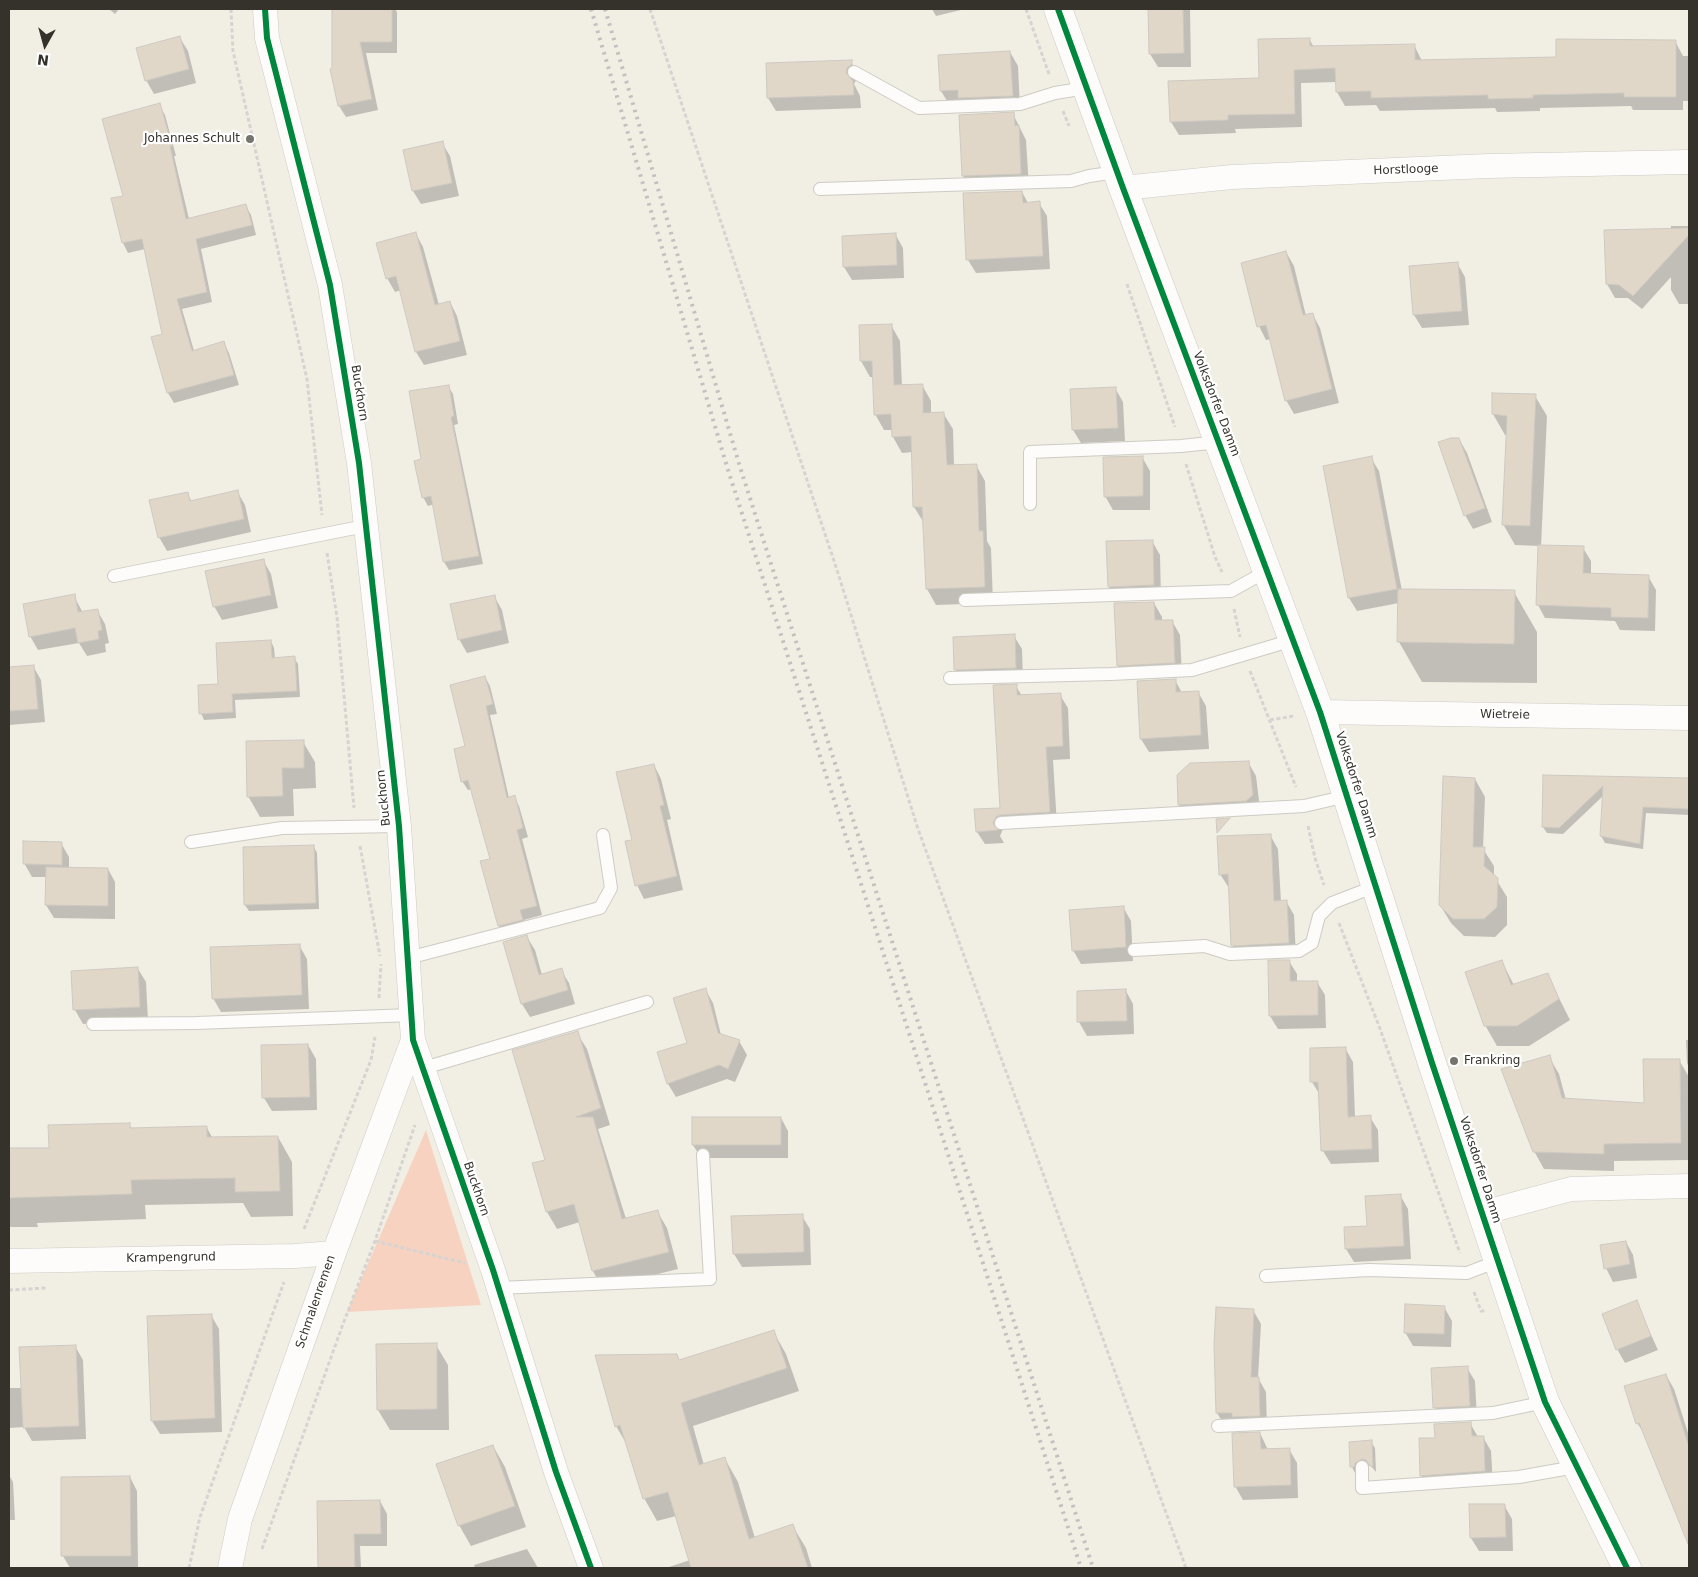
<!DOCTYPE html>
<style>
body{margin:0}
#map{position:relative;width:1698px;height:1577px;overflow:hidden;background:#f1eee4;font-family:"DejaVu Sans",sans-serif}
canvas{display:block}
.frame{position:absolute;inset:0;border:10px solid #34322b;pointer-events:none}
.north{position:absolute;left:20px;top:20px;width:50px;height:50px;-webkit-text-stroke:4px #fff;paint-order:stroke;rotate:187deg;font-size:14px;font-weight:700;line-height:20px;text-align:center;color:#34322b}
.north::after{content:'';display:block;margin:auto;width:18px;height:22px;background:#34322b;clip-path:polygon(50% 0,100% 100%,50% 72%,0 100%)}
</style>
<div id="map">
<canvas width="1698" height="1577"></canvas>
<div class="frame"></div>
<div class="north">N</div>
</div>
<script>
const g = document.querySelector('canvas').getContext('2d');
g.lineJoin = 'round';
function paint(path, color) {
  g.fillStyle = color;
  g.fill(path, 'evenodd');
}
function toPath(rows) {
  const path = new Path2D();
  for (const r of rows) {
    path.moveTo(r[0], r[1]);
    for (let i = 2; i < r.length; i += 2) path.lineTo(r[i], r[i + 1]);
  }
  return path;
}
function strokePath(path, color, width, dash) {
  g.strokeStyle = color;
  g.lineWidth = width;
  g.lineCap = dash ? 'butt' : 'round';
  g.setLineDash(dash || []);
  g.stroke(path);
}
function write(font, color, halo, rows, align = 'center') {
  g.font = font + ' "DejaVu Sans",sans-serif';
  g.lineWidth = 4.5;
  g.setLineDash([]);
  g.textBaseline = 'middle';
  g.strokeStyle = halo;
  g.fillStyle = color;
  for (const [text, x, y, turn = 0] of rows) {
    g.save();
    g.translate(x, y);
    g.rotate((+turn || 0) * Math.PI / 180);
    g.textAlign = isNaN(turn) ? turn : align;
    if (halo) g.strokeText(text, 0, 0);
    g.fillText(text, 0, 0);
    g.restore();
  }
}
const green = toPath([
 [426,1130,481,1305,347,1312]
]);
const shadow = toPath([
 [109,9,119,9,115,14],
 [333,9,395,9,397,12,397,53,366,53,378,110,346,117,339,106,332,70],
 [932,9,965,9,936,16],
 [1150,9,1190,9,1191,67,1158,67,1150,54],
 [180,38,188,51,196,83,154,94,146,80],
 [1309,39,1314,47,1414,45,1422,61,1558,58,1675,41,1683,56,1689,56,1689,101,1683,101,1683,110,1633,110,1631,106,1540,108,1540,111,1497,112,1495,108,1380,111,1376,105,1345,106,1337,92,1337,82,1301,83,1302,127,1235,129,1236,133,1179,135,1171,122,1260,79],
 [1010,52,1018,66,1020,109,949,104,941,91],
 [851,62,859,75,854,84,860,96,861,108,776,111,768,98],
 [159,105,165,115,176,156,174,156,189,219,246,206,251,215,256,235,201,249,212,302,182,309,194,351,224,343,229,353,239,385,174,403,168,393,153,338,164,334,145,249,128,253,123,243,113,199,125,197],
 [1013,114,1026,140,1029,188,971,190,963,176,960,116],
 [442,143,450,156,459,196,421,204,413,191],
 [1022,192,1028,203,1039,203,1047,216,1050,269,976,273,968,260],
 [1671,226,1689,226,1689,304,1679,304,1671,290,1671,277,1642,309,1628,298,1615,298,1607,284,1671,230],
 [416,234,423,247,439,305,450,302,457,316,467,355,424,365,416,352,401,290,395,292,387,278],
 [895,234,903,248,904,278,852,280,844,267],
 [1286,252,1294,266,1306,316,1313,315,1320,328,1339,403,1294,414,1286,400,1271,339,1266,340,1259,326],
 [1457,263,1465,277,1469,325,1422,328,1414,315],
 [891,325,900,341,902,386,922,385,931,401,931,414,943,413,953,429,954,466,976,465,985,481,987,541,991,548,993,603,936,605,927,589,924,523,914,507,913,452,902,453,893,437,893,430,884,430,875,414,874,377,870,377,861,361],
 [448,386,453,394,458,424,454,425,483,564,449,570,444,562,434,504,428,506,423,497,422,460],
 [1115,388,1123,402,1125,441,1081,443,1073,430],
 [1535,396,1547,416,1541,547,1583,548,1591,561,1591,575,1648,576,1656,590,1655,631,1620,630,1615,621,1545,618,1538,605,1540,546,1515,545,1503,524,1508,435,1505,435,1493,414],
 [1459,439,1467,453,1492,522,1473,529,1465,515],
 [1142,457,1150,471,1150,510,1113,510,1105,496],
 [1371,458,1379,471,1402,591,1514,592,1537,632,1537,683,1422,682,1399,642,1399,603,1357,611,1349,598,1325,467],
 [237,491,245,505,251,532,167,551,159,537,187,493,192,502],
 [1152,541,1160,555,1161,599,1117,600,1109,587],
 [263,560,271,574,278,608,222,620,214,606],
 [74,596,83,613,97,610,105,624,109,643,105,644,106,652,87,656,79,643,38,650,30,636],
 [494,596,502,610,509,643,467,653,459,639],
 [1154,603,1162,617,1162,621,1172,621,1180,635,1182,676,1126,679,1118,665],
 [1014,636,1022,649,1023,682,963,683,955,669],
 [271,641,274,648,275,659,294,658,298,664,300,697,235,700,236,718,204,720,201,713,220,685],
 [33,666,41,680,45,722,9,725,9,668],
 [485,677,490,686,497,714,490,715,509,798,514,797,519,806,528,837,522,839,542,915,524,920,527,929,505,935,499,926,492,860,472,789,468,790,462,781,466,747],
 [1175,680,1182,693,1198,692,1206,706,1209,749,1149,752,1141,739],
 [1016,686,1022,696,1060,695,1068,708,1070,759,1053,760,1057,825,1008,828,1003,829,1000,836,1004,843,985,844,977,832,1002,809],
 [303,742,315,762,316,788,293,789,294,816,260,817,248,796],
 [1248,762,1256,776,1260,809,1187,818,1179,805],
 [654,765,661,779,671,819,667,820,683,890,644,899,637,885,633,841],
 [1544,776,1689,780,1689,815,1646,813,1643,849,1605,843,1601,836,1604,795,1563,834,1547,833,1543,827],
 [1475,779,1485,797,1483,849,1494,866,1494,876,1507,897,1507,925,1495,937,1464,936,1451,923,1440,905],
 [1270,835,1278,849,1281,902,1286,901,1294,915,1296,957,1240,959,1232,945,1229,888,1220,874],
 [61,843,69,857,69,868,108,869,115,882,115,919,54,918,46,905,47,877,32,877,24,863],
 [314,847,317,853,319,909,249,911,245,905],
 [1123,907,1131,921,1133,961,1081,964,1073,950],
 [527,937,535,950,542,975,561,970,569,983,575,1004,530,1017,522,1004,504,943],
 [299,945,307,959,309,1009,221,1012,213,998],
 [1289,961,1297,974,1297,982,1317,982,1325,995,1326,1028,1278,1029,1270,1016],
 [1502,962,1514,985,1547,974,1570,1020,1529,1046,1497,1046,1485,1025],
 [138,969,146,982,148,1020,83,1024,75,1010,73,972],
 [705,989,713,1003,721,1035,739,1041,747,1055,735,1082,727,1079,676,1097,668,1084,689,1044],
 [1126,991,1133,1004,1134,1034,1087,1036,1079,1022,1078,992],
 [577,1033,587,1049,610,1125,598,1129,626,1219,657,1211,667,1228,678,1269,602,1288,593,1271,580,1222,557,1229,547,1212,534,1164,547,1160],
 [1686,1040,1689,1040,1689,1068,1687,1063],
 [308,1045,316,1059,317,1110,272,1111,264,1098],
 [1345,1048,1353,1062,1355,1117,1370,1117,1378,1130,1379,1162,1331,1164,1323,1151,1320,1095,1312,1082],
 [1549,1057,1559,1074,1566,1100,1645,1104,1679,1060,1689,1077,1689,1160,1614,1161,1614,1171,1544,1169,1534,1151],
 [781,1118,788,1131,788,1158,701,1158,693,1145],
 [129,1124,132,1129,207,1128,213,1139,278,1137,292,1162,293,1216,251,1217,243,1203,145,1205,146,1219,37,1223,38,1227,9,1227,9,1149,50,1149],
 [1400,1195,1408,1209,1411,1259,1354,1262,1346,1249],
 [802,1216,810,1229,811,1265,742,1267,734,1254],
 [1626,1242,1633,1255,1637,1278,1613,1282,1606,1268],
 [1636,1302,1658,1350,1625,1363,1617,1349],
 [1444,1307,1452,1321,1451,1347,1413,1346,1405,1332],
 [1253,1310,1261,1324,1258,1378,1266,1392,1267,1429,1225,1426,1217,1413],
 [211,1315,219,1329,222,1432,160,1434,152,1421],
 [773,1331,786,1354,799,1391,693,1426,704,1465,725,1459,738,1482,755,1538,792,1525,806,1548,812,1568,666,1568,690,1560,676,1516,657,1521,644,1498,629,1448,616,1426,679,1362],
 [436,1345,448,1365,449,1430,390,1430,378,1410],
 [75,1346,83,1360,86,1439,32,1441,24,1427,9,1428,9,1388,22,1388],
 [1467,1368,1475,1381,1477,1419,1443,1421,1435,1407],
 [1666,1375,1674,1389,1689,1436,1689,1540,1646,1436,1637,1423],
 [1470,1423,1478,1437,1483,1437,1491,1451,1493,1485,1429,1489,1421,1475,1436,1439],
 [1260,1433,1268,1450,1289,1449,1297,1463,1298,1498,1243,1500,1235,1486],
 [1371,1442,1375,1448,1376,1472,1371,1466,1366,1465,1355,1473,1352,1467],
 [493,1446,505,1467,526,1527,471,1546,459,1525],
 [9,1475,13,1482,15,1520,9,1520],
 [130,1477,137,1491,138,1568,70,1568,63,1556],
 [380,1501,387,1514,387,1546,360,1546,361,1568,293,1568,320,1567],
 [1504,1505,1512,1519,1513,1551,1479,1551,1471,1538],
 [527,1549,538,1568,475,1568,474,1565]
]);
const building = toPath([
 [332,9,392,9,392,42,360,42,372,99,338,106,330,69,332,68,332,9],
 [1148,9,1183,9,1184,53,1149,54,1148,9],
 [180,36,189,69,145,81,136,48,180,36],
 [1310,38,1310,46,1415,44,1415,60,1556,57,1556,39,1676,40,1676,97,1624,97,1624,93,1533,95,1533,98,1488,99,1488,95,1371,98,1371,91,1336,92,1335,68,1294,70,1295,114,1228,115,1228,120,1170,122,1168,81,1259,78,1258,39,1310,38],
 [1010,51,1013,96,958,98,958,90,940,91,938,55,1010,51],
 [852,60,852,64,847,68,846,73,853,81,854,95,767,98,766,63,852,60],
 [160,103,172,146,170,146,186,219,246,204,252,225,196,239,207,292,177,299,192,351,224,341,234,375,167,393,151,337,162,334,142,239,122,243,111,198,123,196,102,119,160,103],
 [1014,112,1015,126,1019,125,1021,174,962,176,959,115,1014,112],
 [443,141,452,183,412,191,403,150,443,141],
 [1022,191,1023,203,1040,201,1043,256,966,260,963,193,1022,191],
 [1689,228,1689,235,1633,296,1619,285,1606,284,1604,230,1689,228],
 [416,232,435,305,450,301,460,341,415,352,396,276,386,279,376,243,416,232],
 [896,233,897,265,843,267,842,236,896,233],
 [1286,251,1303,315,1313,313,1332,389,1285,401,1266,325,1257,327,1241,263,1286,251],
 [1458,262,1462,311,1413,315,1409,266,1458,262],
 [892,324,894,385,923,384,923,413,944,412,947,465,977,464,979,531,983,531,985,587,926,589,922,507,913,507,911,436,892,437,891,414,874,415,872,361,860,361,859,325,892,324],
 [449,385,454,416,451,417,479,556,443,562,431,496,422,498,414,461,421,459,409,391,449,385],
 [1116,387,1118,428,1072,430,1070,389,1116,387],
 [1492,393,1536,394,1530,526,1502,525,1507,416,1492,414,1492,393],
 [1451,438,1459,438,1485,508,1464,516,1438,442,1451,438],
 [1143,456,1143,496,1104,497,1103,457,1143,456],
 [1372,456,1397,589,1348,598,1323,466,1372,456],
 [238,490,244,519,158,538,149,500,188,492,190,501,238,490],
 [1153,540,1154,585,1108,587,1106,541,1153,540],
 [1538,545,1584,546,1583,573,1649,575,1648,618,1611,617,1611,608,1536,605,1538,545],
 [264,559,271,595,213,607,205,571,264,559],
 [1398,589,1515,590,1514,644,1397,642,1398,589],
 [75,594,78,612,98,609,102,630,98,631,99,639,78,643,75,628,29,637,23,604,75,594],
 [495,595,502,630,458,640,450,604,495,595],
 [1154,602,1155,620,1173,620,1175,663,1117,666,1114,603,1154,602],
 [1015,634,1016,668,954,670,953,637,1015,634],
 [271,640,272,658,295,656,297,691,232,694,233,712,199,714,198,685,218,684,216,643,271,640],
 [34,665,38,709,9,711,9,667,34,665],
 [485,676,493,704,486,706,507,798,515,795,523,828,517,830,537,906,520,910,523,920,498,926,480,861,490,859,468,780,461,782,454,749,465,746,450,685,485,676],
 [1176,679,1176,692,1199,691,1201,735,1140,739,1137,681,1176,679],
 [1017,684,1017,695,1061,693,1063,746,1046,747,1050,812,1000,815,996,817,993,823,998,830,976,832,974,809,1000,808,993,685,1017,684],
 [304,740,304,768,282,768,283,796,247,797,246,741,304,740],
 [1249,761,1253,795,1246,801,1178,805,1177,775,1190,763,1249,761],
 [654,764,664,805,660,806,677,876,635,886,625,841,632,840,616,772,654,764],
 [1543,775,1689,778,1689,809,1643,807,1640,844,1600,836,1603,786,1559,828,1542,827,1543,775],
 [1443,776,1475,778,1473,847,1485,847,1484,866,1498,878,1497,907,1484,919,1453,919,1439,905,1443,776],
 [1230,818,1217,833,1216,819,1230,818],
 [1271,834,1274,901,1287,900,1289,943,1231,946,1228,874,1219,875,1217,836,1271,834],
 [23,841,62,842,62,865,23,864,23,841],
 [314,845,316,903,244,905,243,847,314,845],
 [46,867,108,868,108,906,45,905,46,867],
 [1124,906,1126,947,1072,951,1069,910,1124,906],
 [527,935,539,975,562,968,568,990,521,1004,503,942,527,935],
 [300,944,302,995,212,999,210,947,300,944],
 [1268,960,1290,960,1290,981,1318,981,1318,1015,1269,1016,1268,960],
 [1502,960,1511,985,1548,973,1559,999,1517,1026,1484,1026,1465,972,1502,960],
 [138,967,140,1007,73,1010,71,971,138,967],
 [706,988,718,1033,740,1040,728,1069,719,1065,667,1084,657,1052,687,1043,673,998,706,988],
 [1126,989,1127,1021,1077,1022,1077,991,1126,989],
 [578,1031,601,1108,576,1117,593,1117,622,1219,658,1210,669,1252,592,1271,574,1204,546,1212,532,1163,545,1160,512,1050,578,1031],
 [308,1044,310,1097,262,1098,261,1045,308,1044],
 [1346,1047,1348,1117,1371,1115,1372,1149,1321,1151,1318,1082,1310,1082,1310,1048,1346,1047],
 [1550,1055,1562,1098,1644,1103,1643,1059,1680,1059,1681,1143,1604,1144,1604,1154,1533,1152,1501,1069,1550,1055],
 [692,1117,781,1117,781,1145,692,1145,692,1117],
 [130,1123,130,1128,207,1126,207,1137,278,1136,280,1191,235,1192,235,1178,180,1179,131,1180,132,1194,9,1198,9,1148,49,1148,48,1125,130,1123],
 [1401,1194,1404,1246,1345,1249,1344,1227,1367,1226,1365,1196,1401,1194],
 [803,1214,804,1252,733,1254,731,1216,803,1214],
 [1626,1241,1630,1264,1604,1269,1600,1245,1626,1241],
 [1637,1300,1651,1336,1616,1350,1602,1314,1637,1300],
 [1405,1304,1445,1306,1444,1334,1404,1333,1405,1304],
 [1216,1307,1254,1309,1251,1377,1259,1377,1260,1416,1232,1417,1232,1413,1216,1413,1214,1345,1216,1307],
 [212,1314,215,1418,151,1421,147,1316,212,1314],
 [774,1330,787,1368,681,1403,699,1465,725,1457,749,1539,793,1524,808,1568,691,1568,668,1492,643,1499,620,1425,615,1427,595,1355,677,1354,679,1360,774,1330],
 [437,1343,437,1409,377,1410,376,1344,437,1343],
 [76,1345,79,1426,23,1428,19,1347,76,1345],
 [1468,1366,1470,1406,1433,1408,1431,1368,1468,1366],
 [1666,1374,1689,1447,1688,1544,1639,1423,1636,1424,1624,1386,1666,1374],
 [1471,1422,1472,1436,1484,1436,1485,1471,1420,1476,1419,1438,1435,1438,1434,1424,1471,1422],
 [1260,1432,1261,1449,1290,1448,1291,1485,1234,1487,1232,1433,1260,1432],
 [1372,1440,1373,1466,1370,1466,1366,1460,1362,1459,1355,1463,1354,1467,1350,1467,1349,1442,1372,1440],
 [493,1445,515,1506,458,1526,436,1464,493,1445],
 [130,1476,131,1556,61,1556,61,1477,130,1476],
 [380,1500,381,1534,354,1534,355,1568,318,1568,317,1501,380,1500],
 [1469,1504,1505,1504,1506,1537,1470,1538,1469,1504]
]);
const path = toPath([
 [231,9,233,51,307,379,322,515],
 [650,9,837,570,917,826,1186,1568],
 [1026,9,1049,74],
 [1063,111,1069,126],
 [1127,284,1175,427],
 [1186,464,1215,557,1222,572],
 [327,553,337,617,354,808],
 [1234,609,1240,637],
 [1250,671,1296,787],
 [1270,720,1294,716],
 [1308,826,1315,858,1324,885],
 [360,846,380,956],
 [1339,923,1379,1026,1460,1253],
 [379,998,381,964],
 [304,1229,371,1060,375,1037],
 [375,1241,465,1263],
 [9,1290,46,1288],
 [1474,1292,1481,1311,1486,1311],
 [262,1549,343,1324,375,1241,415,1125],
 [189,1568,200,1517,284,1282]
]);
const service = toPath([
 [854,72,919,108,1020,104,1055,93,1086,88],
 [820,189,1071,181,1089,176,1117,172],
 [1030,504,1030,452,1181,446,1219,442],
 [114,576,365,526],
 [965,600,1231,591,1267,571],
 [950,678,1111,674,1192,670,1293,640],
 [1001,823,1304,806,1347,796],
 [191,842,282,828,399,826],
 [1134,950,1205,946,1230,954,1299,951,1312,943,1319,916,1332,903,1376,886],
 [408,958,600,908,611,888,603,835],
 [93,1024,196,1023,412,1015],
 [424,1068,647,1002],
 [1266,1276,1369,1270,1467,1273,1498,1261],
 [498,1288,710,1279,703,1155],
 [1218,1426,1493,1413,1545,1402],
 [1362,1467,1362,1488,1519,1477,1575,1467]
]);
const minor = toPath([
 [265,9,267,38,330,285,359,463,399,826,413,1040,493,1270,556,1472,591,1568],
 [1123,188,1232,177,1488,166,1689,162],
 [1320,712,1689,718],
 [1482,1213,1571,1189,1689,1186],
 [9,1261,295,1256,334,1253],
 [230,1568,240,1519,334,1253,413,1040]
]);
const secondary = toPath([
 [1058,9,1123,188,1320,712,1432,1063,1545,1402,1627,1568]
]);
const rail = toPath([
 [591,9,728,470,1081,1568],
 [605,9,740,467,1093,1568]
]);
const cycleway = toPath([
 [265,9,267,38,330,285,359,463,399,826,413,1040,493,1270,556,1472,591,1568],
 [1058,9,1123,188,1320,712,1432,1063,1545,1402,1627,1568]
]);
const markers = [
 [250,139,5,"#76746c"],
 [1454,1061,5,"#76746c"]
];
const poiNames = [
 ["Johannes Schult",240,139],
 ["Frankring",1464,1061,"left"]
];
const streetNames = [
 ["Horstlooge",1406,170,-2],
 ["Buckhorn",359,393,81],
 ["Volksdorfer Damm",1216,404,69],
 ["Wietreie",1505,715,1],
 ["Volksdorfer Damm",1356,785,72],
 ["Buckhorn",384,798,-96],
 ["Volksdorfer Damm",1480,1170,72],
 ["Buckhorn",476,1189,71],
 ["Krampengrund",171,1258,-1],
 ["Schmalenremen",316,1302,-71]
];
paint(green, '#f7d2c0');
paint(shadow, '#0003');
paint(building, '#e1d7c8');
strokePath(building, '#cdc9c2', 1);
strokePath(service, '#cdcbc3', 14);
strokePath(minor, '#cdcbc3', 25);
strokePath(secondary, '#cdcbc3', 29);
strokePath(path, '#d5d4d1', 3, [4, 2.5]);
strokePath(service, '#fdfcfb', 12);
strokePath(minor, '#fdfcfb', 24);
strokePath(secondary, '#fdfcfb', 28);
strokePath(rail, '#c1c1bf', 4, [2.5, 5]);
strokePath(cycleway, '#00873e', 6);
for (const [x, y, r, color] of markers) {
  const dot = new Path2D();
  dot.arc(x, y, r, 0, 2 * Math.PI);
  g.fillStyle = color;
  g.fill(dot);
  strokePath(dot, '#fff', 2);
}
write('12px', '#34322b', '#fff', poiNames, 'right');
write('12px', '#34322b', '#fff', streetNames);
</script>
